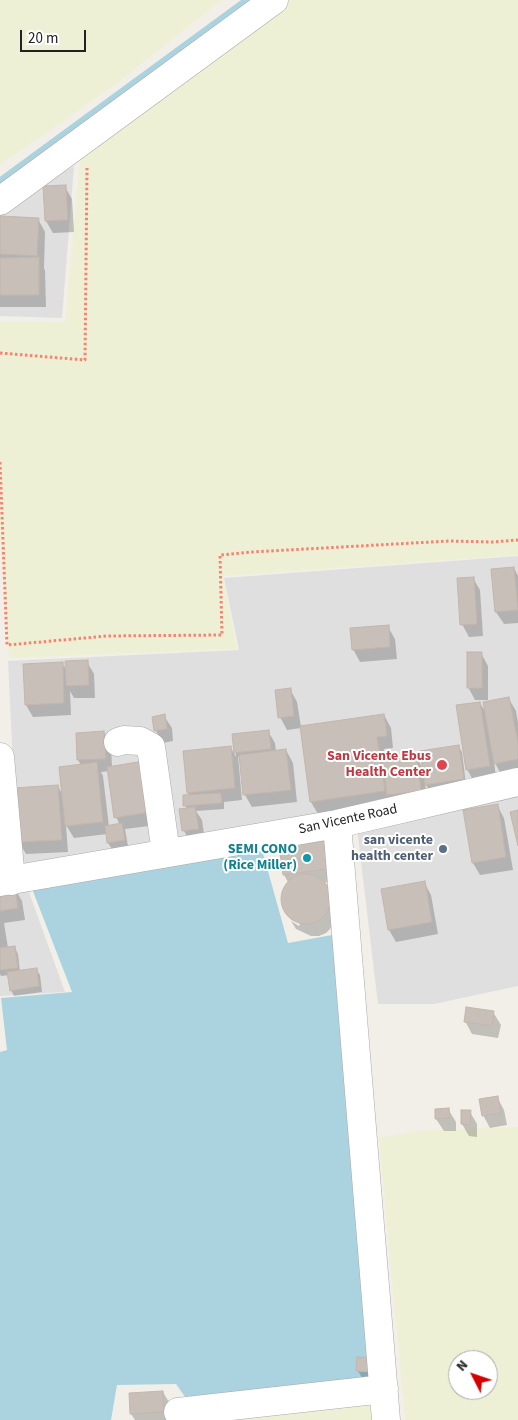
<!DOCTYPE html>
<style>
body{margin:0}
#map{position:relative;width:518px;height:1420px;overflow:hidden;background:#f2efe9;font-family:"Source Sans 3",sans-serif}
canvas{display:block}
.north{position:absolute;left:448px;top:1350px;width:50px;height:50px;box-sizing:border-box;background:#fff;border:1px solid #a7a7a7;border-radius:50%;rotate:311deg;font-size:14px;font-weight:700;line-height:20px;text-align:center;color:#222}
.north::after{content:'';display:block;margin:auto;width:18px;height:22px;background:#d40000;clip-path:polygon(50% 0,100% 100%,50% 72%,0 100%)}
.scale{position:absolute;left:20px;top:30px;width:66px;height:22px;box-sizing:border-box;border:2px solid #222;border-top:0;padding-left:6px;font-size:15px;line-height:18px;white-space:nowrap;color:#222;-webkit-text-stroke:4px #fff;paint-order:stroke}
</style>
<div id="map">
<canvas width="518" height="1420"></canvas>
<div class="north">N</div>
<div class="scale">20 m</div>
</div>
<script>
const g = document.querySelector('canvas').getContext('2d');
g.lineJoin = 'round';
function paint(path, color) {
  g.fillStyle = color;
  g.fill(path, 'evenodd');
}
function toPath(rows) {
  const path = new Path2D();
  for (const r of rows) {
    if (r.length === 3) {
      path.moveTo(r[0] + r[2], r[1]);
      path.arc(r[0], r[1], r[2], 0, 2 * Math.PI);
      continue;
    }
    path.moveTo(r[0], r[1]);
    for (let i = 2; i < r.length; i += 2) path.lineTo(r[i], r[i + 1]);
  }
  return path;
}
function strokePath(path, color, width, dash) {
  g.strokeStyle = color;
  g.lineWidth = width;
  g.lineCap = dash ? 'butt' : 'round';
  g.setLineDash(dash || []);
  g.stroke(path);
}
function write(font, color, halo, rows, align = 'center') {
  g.font = font + ' "Source Sans 3",sans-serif';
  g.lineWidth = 4;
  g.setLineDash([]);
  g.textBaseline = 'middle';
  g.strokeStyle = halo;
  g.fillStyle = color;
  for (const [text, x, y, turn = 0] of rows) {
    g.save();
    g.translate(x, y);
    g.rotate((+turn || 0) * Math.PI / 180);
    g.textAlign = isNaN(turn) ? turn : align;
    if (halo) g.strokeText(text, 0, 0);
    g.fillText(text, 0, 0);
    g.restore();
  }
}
const residential = toPath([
 [74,166,62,318,0,316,0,208],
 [518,556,518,774,384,804,18,869,8,661,239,650,224,578],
 [518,792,518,986,434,1004,378,1004,357,828],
 [25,881,65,992,0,996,0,883]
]);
const farmland = toPath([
 [0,0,222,0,116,84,0,165],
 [281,0,518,0,518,555,223,576,237,649,9,658,0,536,0,321,65,322,81,147],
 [518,1127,518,1420,405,1420,379,1138,415,1131],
 [458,1360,488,1360,488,1390,458,1390],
 [378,1397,379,1420,157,1420,184,1417]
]);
const water = toPath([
 [261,846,288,943,343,933,379,1381,188,1401,176,1384,117,1385,111,1420,0,1420,0,1052,7,1050,1,998,72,992,29,881]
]);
const shadow = toPath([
 [65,187,72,199,74,232,53,233,46,221],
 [0,218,38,219,45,232,44,268,45,271,46,307,0,307],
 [514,568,518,576,518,623,504,624,496,612,492,570],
 [473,578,480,590,483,636,469,637,462,624],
 [388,627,395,639,397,659,360,662,353,649],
 [481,653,488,666,488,700,475,700,468,687],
 [87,662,94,674,95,698,74,698,70,691,71,715,33,717,26,705,62,663,67,671],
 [290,689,297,702,301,727,384,715,391,728,393,748,384,749,385,761,416,757,424,770,458,746,462,752,466,785,429,790,425,783,428,803,318,814,311,802,301,728,287,730,280,717],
 [509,699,516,711,518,723,518,773,502,776,494,761,496,778,474,782,467,769,480,703,486,713],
 [164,716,172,728,173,741,163,743,156,731,154,718],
 [268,731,275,743,276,752,286,750,293,763,297,802,252,807,245,795,241,762,238,756,242,800,224,802,224,809,196,811,202,820,205,841,191,843,184,831,187,809,185,805,190,796,188,793,231,748,236,757,234,735],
 [104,732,111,745,112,767,157,825,125,829,128,846,112,849,108,843,107,834,74,838,66,825,68,852,26,854,19,842,58,786,63,796,81,765,78,760,77,734],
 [109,771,116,817,120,825,109,827,103,776,101,772],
 [497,805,504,818,513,870,480,875,473,863],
 [331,842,341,880,323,883,333,899,332,927,326,933,319,936,311,936,296,929,291,921,299,926,300,924,289,916,285,909,283,901,283,893,289,884,284,875],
 [424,882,431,895,438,934,396,942,389,930],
 [15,889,22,901,25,920,4,923,8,948,15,948,18,954,20,972,36,969,40,975,42,992,14,996,11,990,9,975,1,976,0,974,0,891],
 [493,1012,501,1025,498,1038,472,1034,465,1021],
 [497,1097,504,1110,507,1125,490,1128,483,1115],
 [448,1109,456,1122,456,1131,444,1131,436,1119],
 [470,1112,477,1124,477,1137,469,1136,462,1124],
 [358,1371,379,1372,365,1383],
 [163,1392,170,1404,171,1420,135,1420,131,1414]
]);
const stream = toPath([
 [0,181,247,0]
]);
const building = toPath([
 [66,185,68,220,45,221,43,186,66,185],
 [0,216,39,218,37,256,0,254,0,216],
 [39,257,39,295,0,295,0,258,39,257],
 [514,567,518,610,495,612,491,569,514,567],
 [474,577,477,624,460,625,457,578,474,577],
 [389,625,390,647,352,650,350,628,389,625],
 [467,652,482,652,482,688,467,688,467,652],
 [88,660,89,685,66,686,65,661,88,660],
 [63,662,64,703,25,705,23,664,63,662],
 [291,688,294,716,278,718,275,690,291,688],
 [509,697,518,743,518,759,494,764,483,702,509,697],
 [480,702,490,766,466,770,456,705,480,702],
 [165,714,167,729,154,731,152,717,165,714],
 [384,714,387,736,377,737,385,791,310,802,300,726,384,714],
 [269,730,271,749,234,753,232,734,269,730],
 [104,731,106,759,77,760,76,733,104,731],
 [459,745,464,779,425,785,420,751,459,745],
 [231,746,235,788,187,793,183,751,231,746],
 [286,749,291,790,243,795,239,755,286,749],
 [417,756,421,791,387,795,382,760,417,756],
 [144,761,151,812,114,818,107,767,144,761],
 [97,762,103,822,65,826,59,767,97,762],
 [58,785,62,840,18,842,14,788,58,785],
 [221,793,222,803,183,806,183,795,221,793],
 [498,804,506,857,472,863,463,810,498,804],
 [195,807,199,829,182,831,179,809,195,807],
 [518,810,518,846,510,812,518,810],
 [122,823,125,840,107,843,105,826,122,823],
 [331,840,335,868,283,875,279,847,331,840],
 [306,899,25],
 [425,881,432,922,388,930,381,889,425,881],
 [15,888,18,908,0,911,0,890,15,888],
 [15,946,18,968,0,970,0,948,15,946],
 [37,968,39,986,10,991,7,972,37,968],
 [466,1007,494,1011,492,1026,464,1022,466,1007],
 [498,1096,501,1113,482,1116,479,1099,498,1096],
 [449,1108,450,1118,435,1119,435,1109,449,1108],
 [461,1110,471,1110,470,1125,461,1124,461,1110],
 [357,1357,373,1358,372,1372,356,1371,357,1357],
 [163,1391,164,1412,130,1414,129,1393,163,1391]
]);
const path = toPath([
 [0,353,85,360,87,168],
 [0,462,7,645,107,636,222,635,220,555,252,552,449,541,493,542,518,540]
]);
const minor = toPath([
 [0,201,274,0],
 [118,742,124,740,140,741,151,747,166,853],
 [0,757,11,881],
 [337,824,386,1420],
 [0,882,337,824,518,782],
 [178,1412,384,1389]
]);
const markers = [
 [442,765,6,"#e0444e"],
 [443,849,5,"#5c6f8a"],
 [307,858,5,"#0f9aa8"]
];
const healthNames = [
 ["San Vicente Ebus",431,757],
 ["Health Center",431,773]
];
const streetNames = [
 ["San Vicente Road",348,820,-12]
];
const serviceNames = [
 ["san vicente",433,841],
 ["health center",433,857]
];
const cultureNames = [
 ["SEMI CONO",297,850],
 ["(Rice Miller)",297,866]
];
paint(residential, '#e0dfdf');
paint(farmland, '#eef0d5');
paint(water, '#aad3df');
paint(shadow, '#0003');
strokePath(stream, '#aad3df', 7);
paint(building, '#c7bfb8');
strokePath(building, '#c4b6ab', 1);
strokePath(minor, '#a9a9a9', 29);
strokePath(path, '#fa8072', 3, [2.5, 2.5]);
strokePath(minor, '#fff', 28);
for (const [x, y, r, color] of markers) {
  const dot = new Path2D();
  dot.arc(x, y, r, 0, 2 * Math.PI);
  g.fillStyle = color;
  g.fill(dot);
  strokePath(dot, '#fff', 2);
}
write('bold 14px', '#be3a42', '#fff', healthNames, 'right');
write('14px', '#222', '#fff', streetNames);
write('bold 14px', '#4e5e75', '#fff', serviceNames, 'right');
write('bold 14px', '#0d838f', '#fff', cultureNames, 'right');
</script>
